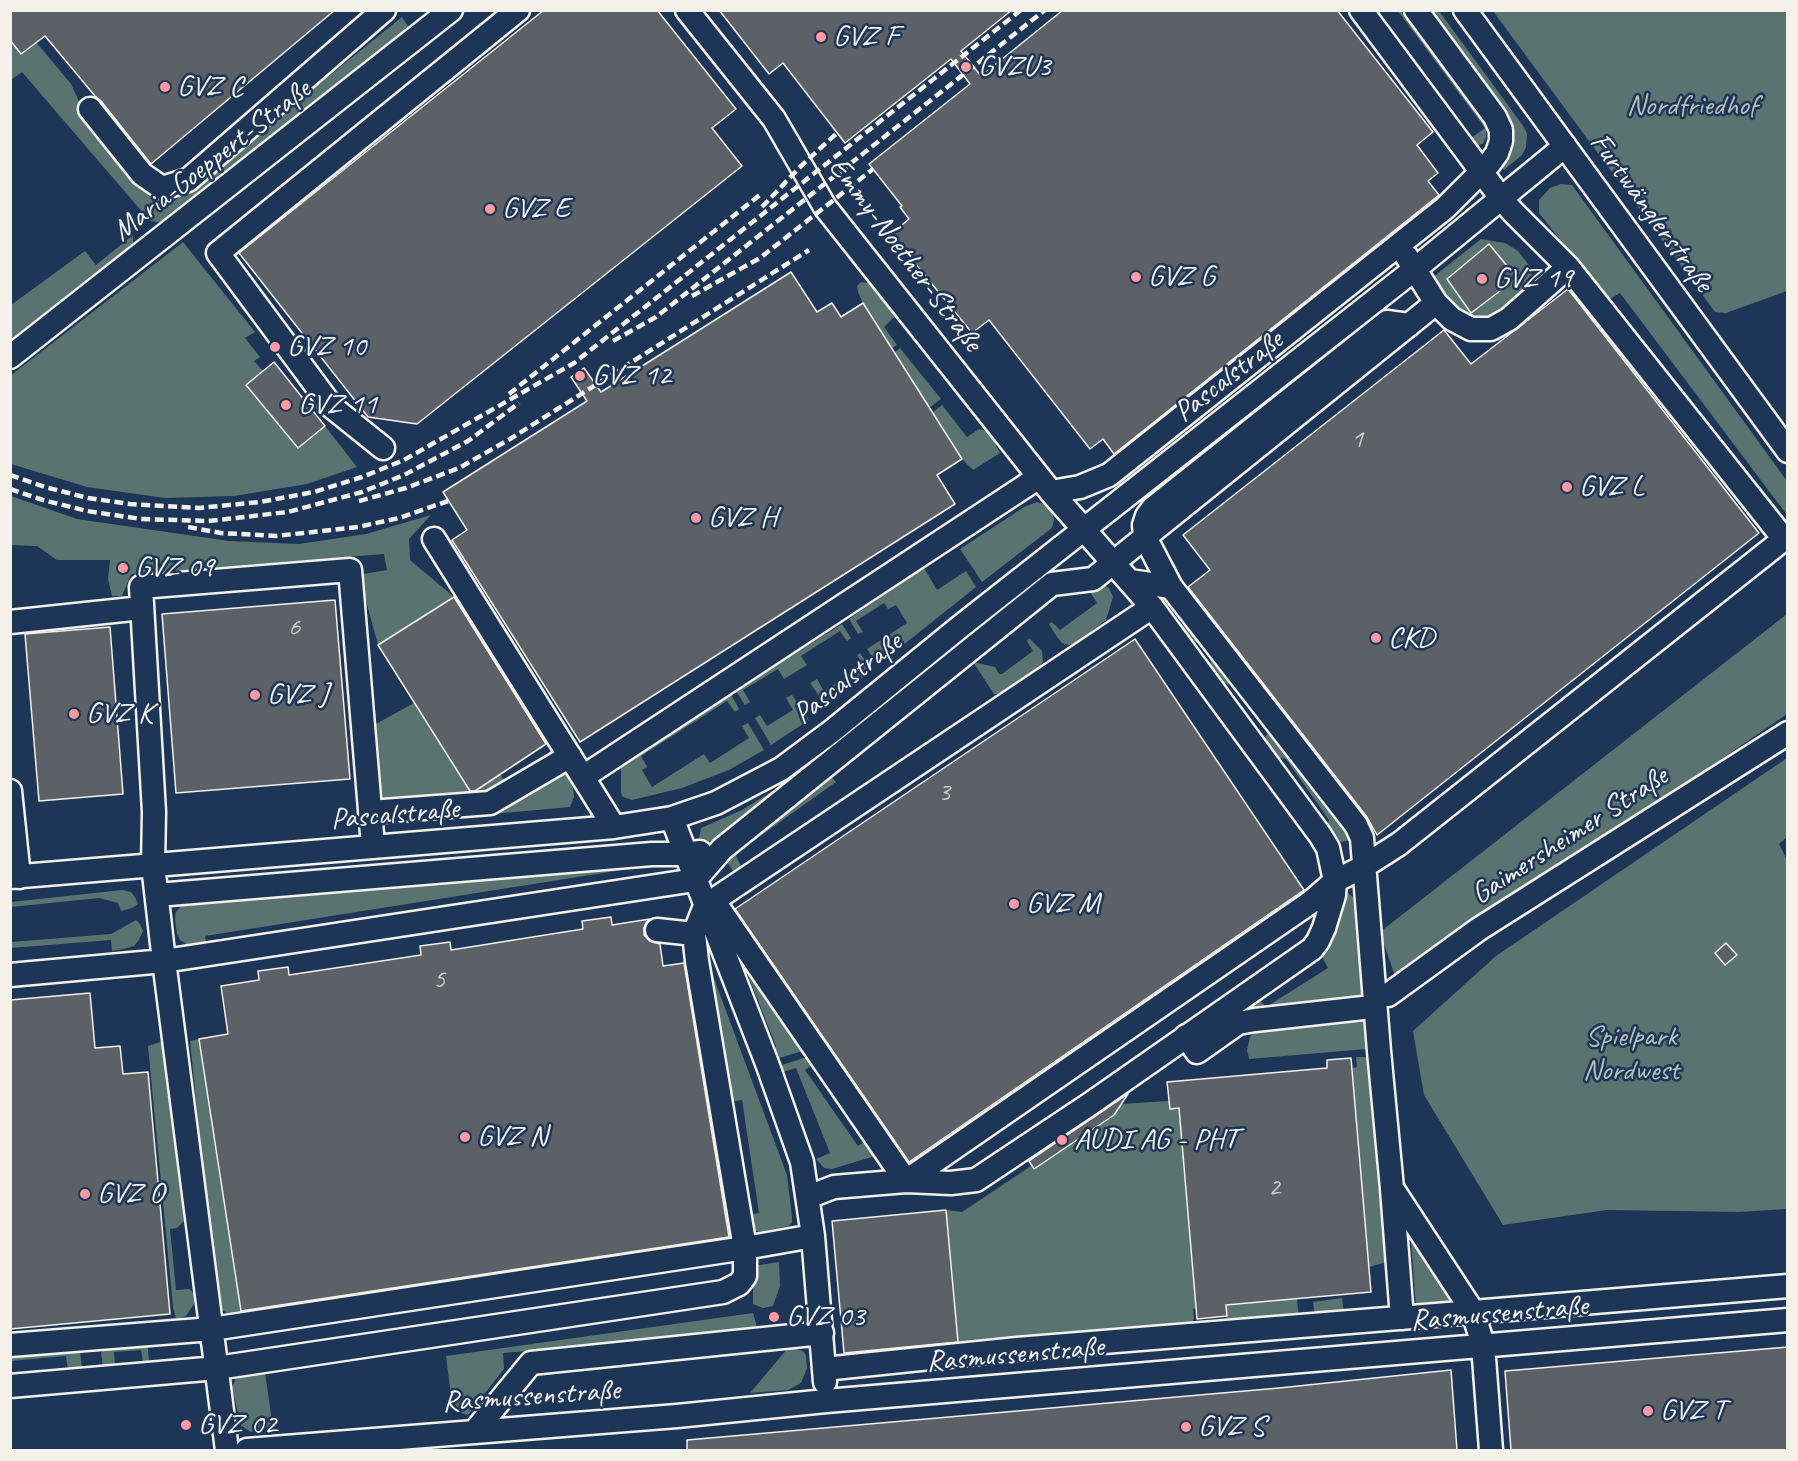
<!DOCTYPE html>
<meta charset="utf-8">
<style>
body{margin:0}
#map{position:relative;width:1798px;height:1461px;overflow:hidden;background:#1d3557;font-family:Caveat,sans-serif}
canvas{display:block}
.frame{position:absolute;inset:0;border:12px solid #f4f1e8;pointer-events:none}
</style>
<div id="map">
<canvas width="1798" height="1461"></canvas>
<div class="frame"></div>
</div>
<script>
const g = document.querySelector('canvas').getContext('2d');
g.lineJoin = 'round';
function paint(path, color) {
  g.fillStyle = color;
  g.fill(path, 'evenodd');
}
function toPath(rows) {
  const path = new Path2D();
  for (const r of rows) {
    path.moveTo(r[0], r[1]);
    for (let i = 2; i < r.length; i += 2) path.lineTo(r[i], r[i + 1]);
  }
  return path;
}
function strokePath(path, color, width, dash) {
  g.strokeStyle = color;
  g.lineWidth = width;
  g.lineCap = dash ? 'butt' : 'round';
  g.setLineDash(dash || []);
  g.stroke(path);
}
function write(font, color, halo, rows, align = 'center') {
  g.font = font + ' Caveat,sans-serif';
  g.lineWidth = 5;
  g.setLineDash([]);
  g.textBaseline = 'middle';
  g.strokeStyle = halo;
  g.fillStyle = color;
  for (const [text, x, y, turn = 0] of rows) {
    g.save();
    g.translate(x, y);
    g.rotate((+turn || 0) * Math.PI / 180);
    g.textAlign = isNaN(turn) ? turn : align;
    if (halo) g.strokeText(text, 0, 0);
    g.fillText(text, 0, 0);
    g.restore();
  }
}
const green = toPath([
 [10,11,71,84,83,110,156,204,168,206,402,17,409,28,171,224,150,221,22,72,11,80],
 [1398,11,1401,11,1486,127,1486,137,1483,144,1477,145,1471,138,1485,128],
 [1426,11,1439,11,1524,127,1527,134,1526,147,1522,155,1504,170,1501,166,1509,152,1512,140,1511,130],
 [1493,11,1787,11,1787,291,1726,313,1715,312],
 [1561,184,1572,185,1787,481,1787,515,1620,293,1608,300,1539,213,1539,200,1550,188],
 [133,235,133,248,11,342,11,305,85,251,96,265],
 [1481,239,1505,243,1518,251,1532,269,1533,283,1526,295,1504,313,1485,320,1472,320,1435,293,1432,278],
 [183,242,255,332,245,338,260,357,254,361,263,371,246,385,297,448,325,426,357,467,307,484,234,496,165,498,87,487,11,464,10,376],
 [861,282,868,283,873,286,895,316,884,327,897,345,892,348,863,303,858,292,857,286],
 [900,348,941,399,929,408,894,353],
 [942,405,967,437,979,429,988,431,1000,453,973,470,962,459,932,413],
 [11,496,77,519,229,541,299,544,366,534,431,515,409,539,410,560,454,597,378,645,365,597,363,574,387,570,384,554,131,574,122,596,112,596,108,579,110,560,57,560,37,546,11,545],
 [1037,502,1047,505,1052,512,1054,520,1052,528,982,582,960,549,1024,507],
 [924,568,937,590,966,571,976,587,878,665,867,649,907,623,896,605,888,609,884,603,856,621,863,632,858,634,849,619],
 [1098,585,1104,585,1109,588,1113,597,1106,620,1076,643,1069,645,1062,643,1057,637,1049,624,1052,622,1060,630,1097,603,1090,592],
 [1787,614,1787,714,1397,982,1380,932],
 [1189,620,1354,836,1351,840,1341,842,1336,839,1326,826,1329,820,1286,759,1276,757,1264,739,1268,733,1232,685,1222,683,1210,666,1212,657,1201,643,1192,643,1182,625],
 [842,624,851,638,847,641,840,631,801,656,807,665,784,679,778,669,743,690,750,702,745,705,736,691],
 [1029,638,1042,651,1043,662,1040,666,1000,694,994,694,973,662,995,667,999,674,1002,674,1033,651,1027,641],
 [860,653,872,671,826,706,810,683,817,679,824,691,864,666,857,655],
 [730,693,739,709,735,712,727,701,641,756,647,767,642,770,652,787,704,754,710,763,749,738,742,726,748,723,764,750,729,770,682,788,632,800,623,797,621,793,621,765],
 [792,695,809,720,771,745,755,718,760,715,767,726,793,710,786,698],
 [414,703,471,793,500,774,509,788,492,798,381,804,372,730,374,725],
 [1787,758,1787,837,1779,844,1788,862,1787,1209,1739,1212,1607,1210,1503,1225,1424,1095,1413,1031,1496,956],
 [564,770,573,788,574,797,570,807,493,814,492,807],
 [803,772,718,840,712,842,699,838,701,828,742,810],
 [828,773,836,782,735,854,742,868,735,874,726,860],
 [660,864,205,936,207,948,191,947,180,940,177,934,175,919,176,912,181,906,189,901],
 [122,890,131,892,135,897,138,904,132,908,121,911,118,903,99,898,11,907,11,902],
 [1348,893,1353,897,1356,907,1362,996,1349,1000,1244,1011,1244,1010,1258,998,1266,1007,1328,968,1321,955,1327,949,1346,895],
 [136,920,140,924,143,931,139,940,134,946,124,949,112,951,111,940,11,948,11,942,111,934],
 [706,957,787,1175,792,1218,792,1223,788,1226,759,1232,752,1229,745,1215,759,1213,742,1100,728,1102],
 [742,960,812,1048,776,1059,774,1052,776,1046],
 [1364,1019,1367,1049,1249,1059,1247,1050,1250,1037,1254,1032,1261,1029,1301,1023,1302,1027],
 [199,1039,242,1313,228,1314,217,1306,190,1041],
 [163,1041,184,1221,177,1228,170,1229,176,1290,189,1289,194,1293,194,1304,186,1316,176,1319,173,1307,148,1046],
 [816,1054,817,1061,805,1070,858,1146,870,1138,877,1151,875,1156,832,1169,824,1168,816,1159,830,1153,796,1068,783,1072,779,1066],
 [1356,1057,1369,1057,1387,1262,1369,1267,1352,1068,1357,1067],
 [1169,1101,1170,1109,1179,1109,1196,1308,1193,1309,1194,1319,1185,1331,958,1345,946,1210,962,1212,1031,1166,1033,1170,1113,1115,1121,1104],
 [1410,1230,1449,1298,1445,1307,1416,1307],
 [779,1262,780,1286,773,1306,763,1308,753,1304,753,1266],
 [1342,1298,1344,1314,1315,1318,1313,1302],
 [1297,1299,1299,1320,1227,1326,1226,1305],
 [753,1313,758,1331,503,1353,504,1369,468,1415,453,1411,446,1356],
 [144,1345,148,1348,149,1362,143,1362,141,1350,114,1352,115,1367,103,1368,101,1353,104,1349],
 [788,1348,800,1350,804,1352,806,1356,807,1368,801,1383,788,1390,750,1393],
 [80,1350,82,1369,68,1370,66,1356,11,1361,11,1357],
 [265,1373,273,1428,251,1432,241,1426,232,1387,237,1376]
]);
const building = toPath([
 [10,10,335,10,151,164,101,101,95,96,45,36,21,54,10,40,10,10],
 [544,10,657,10,736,109,712,128,742,166,417,424,368,417,239,253,544,10],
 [719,10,1012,10,961,51,981,76,1063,10,1337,10,1433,132,1417,145,1438,173,1428,181,1439,195,1114,454,1103,439,1090,449,989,320,972,333,891,234,909,219,900,207,902,206,869,164,970,84,951,59,845,143,783,63,769,74,719,10],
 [1489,244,1517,278,1471,313,1447,279,1489,244],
 [791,272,817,312,832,303,841,317,863,303,962,459,937,475,955,504,580,742,452,540,467,530,443,492,587,401,571,377,584,368,601,392,791,272],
 [1568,289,1759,533,1377,835,1367,817,1188,587,1210,570,1183,535,1444,330,1471,364,1568,289],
 [274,362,325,426,298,448,246,385,274,362],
 [454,597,546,744,475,791,470,791,378,645,454,597],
 [335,600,350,779,176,793,162,614,335,600],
 [110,627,123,794,39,801,25,634,110,627],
 [1135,639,1304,890,909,1162,735,909,1135,639],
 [611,917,612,925,650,919,646,923,644,928,644,935,650,941,660,944,663,966,684,963,729,1237,241,1311,199,1039,228,1034,221,986,259,980,258,971,288,967,289,975,421,955,420,946,450,942,451,950,583,929,582,921,611,917],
 [1726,943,1737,955,1725,965,1715,953,1726,943],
 [90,993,95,1048,120,1046,123,1074,148,1072,170,1314,10,1329,10,1000,90,993],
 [1351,1058,1371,1292,1226,1305,1227,1316,1197,1319,1179,1108,1170,1109,1167,1082,1327,1068,1327,1060,1351,1058],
 [1128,1094,1114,1115,1034,1169,1029,1161,1128,1094],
 [946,1210,958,1342,844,1353,832,1221,946,1210],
 [1788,1347,1788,1450,1511,1450,1505,1371,1788,1347],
 [1451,1370,1457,1450,687,1450,687,1440,1279,1388,1451,1370]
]);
const minor = toPath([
 [687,10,774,119,825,207,1051,492,1152,607,1320,835,1328,848,1335,881,1334,895,1324,928,1318,941,1312,949,1090,1104,976,1180,951,1183,906,1181,834,1187,808,1197],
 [1465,10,1788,451],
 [90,109,142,174,162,188,188,180,384,10],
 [1407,257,1436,303,1452,319,1471,329,1491,329,1509,319,1568,267],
 [10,357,451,10],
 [383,448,332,407,218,253,518,10],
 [1051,492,1080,487,1109,475,1445,208,1489,164,1497,153,1501,141,1501,130,1495,117,1416,10],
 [434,539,614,827],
 [1130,581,1171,587,1356,825,1362,838,1379,1051,1392,1188,1473,1312,1788,1286],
 [1171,587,1145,537,1144,525,1147,516,1153,508,1387,322,1409,325],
 [10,622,142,608],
 [583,777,1039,477],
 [10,791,19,877],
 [370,812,490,803,570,756],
 [672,818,768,1066,802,1162,813,1236,825,1382],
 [10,877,614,827,672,818,716,803,781,769,832,731,961,626,1415,269,1565,146],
 [157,895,652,854,685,854,700,852],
 [713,900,906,1181],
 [657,930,694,934],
 [10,975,164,961,695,880,722,849,1052,584,1093,579,1436,303],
 [1388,995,1479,929,1788,733],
 [1186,1036,1197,1052,1238,1023,1255,1020,1363,1008],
 [906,1181,1311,902,1335,881,1363,867,1399,844,1784,539,1568,267,1512,211,1501,198,1361,10],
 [1392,1189,1402,1318],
 [10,1345,212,1329,745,1248,697,961,694,934,705,906,1152,607],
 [824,1369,1017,1349,1473,1312,1483,1345,1491,1450],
 [10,1386,217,1368,723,1292,739,1284,745,1276,745,1248,813,1236],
 [475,1431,531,1363,822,1333],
 [227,1450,164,961,153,865,154,812,141,587,350,570,373,846],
 [247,1450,677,1416,826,1401,1788,1320]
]);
const rail = toPath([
 [762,207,801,166,837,133],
 [692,296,760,258,873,169],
 [613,341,656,317,1045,10],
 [509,394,761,194],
 [10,475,45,487,88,498,130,504,199,508,260,502,314,492,362,477,404,460,574,363,1021,10],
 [10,489,43,500,87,511,141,519,208,521,288,512,362,492,404,475,468,441,519,403],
 [359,501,406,488,459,468,510,439,809,250],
 [188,527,221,533,276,536,358,527,399,518,448,501]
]);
const markers = [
 [821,37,6,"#ff9aa2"],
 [966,67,6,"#ff9aa2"],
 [165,87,6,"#ff9aa2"],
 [490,209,6,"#ff9aa2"],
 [1136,277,6,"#ff9aa2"],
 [1482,279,6,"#ff9aa2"],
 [275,347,6,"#ff9aa2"],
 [580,376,6,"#ff9aa2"],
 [286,405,6,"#ff9aa2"],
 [1567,487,6,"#ff9aa2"],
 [696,518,6,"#ff9aa2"],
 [123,568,6,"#ff9aa2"],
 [1376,638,6,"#ff9aa2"],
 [255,695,6,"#ff9aa2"],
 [74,714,6,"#ff9aa2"],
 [1014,904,6,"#ff9aa2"],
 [465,1137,6,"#ff9aa2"],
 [1062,1140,6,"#ff9aa2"],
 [85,1194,6,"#ff9aa2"],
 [774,1317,6,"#ff9aa2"],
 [1648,1411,6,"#ff9aa2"],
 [186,1425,6,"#ff9aa2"],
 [1186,1427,6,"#ff9aa2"]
];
const numberNames = [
 ["1",1357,440],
 ["6",294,628],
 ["3",944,793],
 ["5",439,980],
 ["2",1274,1188]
];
const poiNames = [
 ["GVZ F",833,37],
 ["GVZU3",978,67],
 ["GVZ C",177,87],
 ["GVZ E",502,209],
 ["GVZ G",1148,277],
 ["GVZ 19",1494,279],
 ["GVZ 10",287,347],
 ["GVZ 12",592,376],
 ["GVZ 11",298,405],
 ["GVZ L",1579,487],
 ["GVZ H",708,518],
 ["GVZ 09",135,568],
 ["CKD",1388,638],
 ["GVZ J",267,695],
 ["GVZ K",86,714],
 ["GVZ M",1026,904],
 ["GVZ N",477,1137],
 ["AUDI AG - PHT",1074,1140],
 ["GVZ O",97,1194],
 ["GVZ 03",786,1317],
 ["GVZ T",1660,1411],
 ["GVZ 02",198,1425],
 ["GVZ S",1198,1427]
];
const parkNames = [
 ["Nordfriedhof",1692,106],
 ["Spielpark",1631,1037],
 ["Nordwest",1631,1071]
];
const streetNames = [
 ["Maria-Goeppert-Straße",212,161,-38],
 ["Furtwänglerstraße",1651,213,54],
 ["Emmy-Noether-Straße",905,255,53],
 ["Pascalstraße",1229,377,-38],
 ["Pascalstraße",848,679,-38],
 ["Pascalstraße",395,815,-5],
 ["Gaimersheimer Straße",1570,836,-33],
 ["Rasmussenstraße",1499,1314,-5],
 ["Rasmussenstraße",1015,1355,-5],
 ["Rasmussenstraße",531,1397,-4]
];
paint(green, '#587370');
paint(building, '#5c6067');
strokePath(building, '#f4f1e8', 1.5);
strokePath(minor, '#f4f1e8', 27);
strokePath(minor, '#1d3557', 22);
strokePath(rail, '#f4f1e8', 4.5, [9, 4.5]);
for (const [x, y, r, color] of markers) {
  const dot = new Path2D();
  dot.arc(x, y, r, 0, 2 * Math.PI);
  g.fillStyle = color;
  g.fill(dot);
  strokePath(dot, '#1d3557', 2);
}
write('27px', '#cecdc8', null, numberNames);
write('30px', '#f4f1e8', '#1d3557', poiNames, 'left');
write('30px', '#b6bfb8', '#1d3557', parkNames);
write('30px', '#f4f1e8', '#1d3557', streetNames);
</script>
